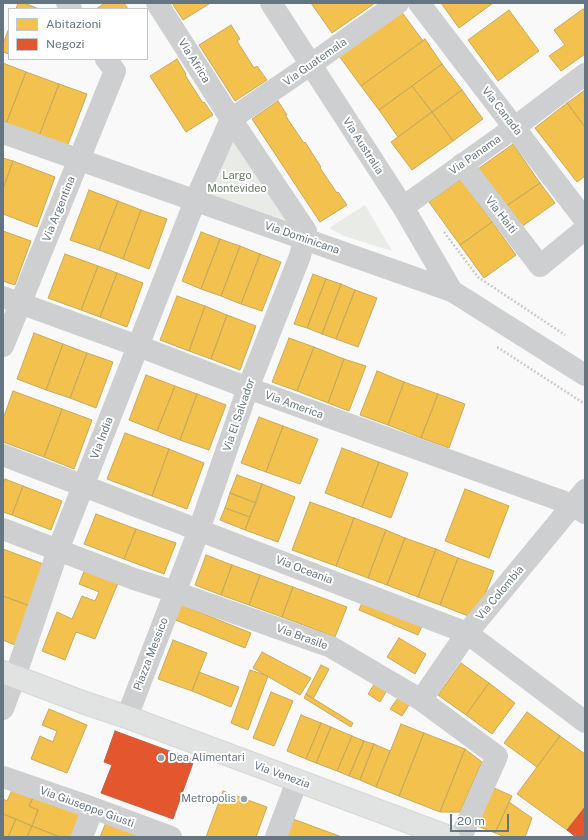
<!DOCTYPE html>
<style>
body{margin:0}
#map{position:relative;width:588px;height:840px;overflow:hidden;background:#f9f9f9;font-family:"Public Sans",sans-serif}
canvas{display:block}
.frame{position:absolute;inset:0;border:4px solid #657683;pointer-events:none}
.legend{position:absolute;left:8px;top:8px;width:140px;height:52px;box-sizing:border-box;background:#fff;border:1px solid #c1c8cd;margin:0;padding:5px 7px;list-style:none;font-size:12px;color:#657683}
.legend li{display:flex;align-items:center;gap:8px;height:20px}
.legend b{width:20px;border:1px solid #c1c8cd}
.scale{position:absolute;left:450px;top:814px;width:59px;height:18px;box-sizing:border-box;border:2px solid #657683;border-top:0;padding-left:5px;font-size:12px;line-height:14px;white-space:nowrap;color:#657683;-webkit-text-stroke:3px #fff;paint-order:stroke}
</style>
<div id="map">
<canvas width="588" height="840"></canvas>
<div class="frame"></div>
<ul class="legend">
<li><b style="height:11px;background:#f2c14e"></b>Abitazioni</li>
<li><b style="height:11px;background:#e4572e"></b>Negozi</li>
</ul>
<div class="scale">20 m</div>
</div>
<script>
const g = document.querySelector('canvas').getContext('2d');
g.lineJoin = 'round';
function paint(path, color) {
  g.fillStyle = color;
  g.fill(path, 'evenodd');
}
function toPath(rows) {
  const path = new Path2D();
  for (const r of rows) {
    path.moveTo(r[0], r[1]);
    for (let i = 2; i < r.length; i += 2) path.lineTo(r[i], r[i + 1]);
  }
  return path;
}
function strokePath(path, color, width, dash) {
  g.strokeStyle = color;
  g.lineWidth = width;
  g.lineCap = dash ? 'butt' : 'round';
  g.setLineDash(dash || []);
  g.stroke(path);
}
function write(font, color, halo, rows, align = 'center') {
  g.font = font + ' "Public Sans",sans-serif';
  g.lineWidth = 4;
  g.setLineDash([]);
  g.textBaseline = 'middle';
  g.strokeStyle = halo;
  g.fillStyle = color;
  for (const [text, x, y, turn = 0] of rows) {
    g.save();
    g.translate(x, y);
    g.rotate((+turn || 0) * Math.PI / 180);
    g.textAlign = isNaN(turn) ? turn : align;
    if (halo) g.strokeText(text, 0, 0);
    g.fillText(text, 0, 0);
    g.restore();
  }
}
const green = toPath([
 [233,138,286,220,211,195],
 [365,205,392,251,344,236,329,228]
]);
const homes = toPath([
 [18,3,24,3,39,9,16,9,18,3],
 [105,3,124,3,128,9,96,9,105,3],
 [172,3,208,3,209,4,183,20,172,3],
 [311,3,375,3,332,33,311,3],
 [441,3,493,3,459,28,441,3],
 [583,9,585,12,585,54,561,71,549,56,565,45,554,30,583,9],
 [509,10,539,51,498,81,468,40,509,10],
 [401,11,423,41,361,86,339,56,401,11],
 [231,25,240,39,237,41,254,68,257,66,267,80,235,101,199,45,231,25],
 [9,28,9,54,3,52,3,44,9,28],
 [425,39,442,64,379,110,361,86,425,39],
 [177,59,186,74,185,75,203,103,204,102,213,115,186,132,150,76,177,59],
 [3,63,26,72,6,124,3,123,3,63],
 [442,64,462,90,432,112,412,86,442,64],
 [26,72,59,84,39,136,6,124,26,72],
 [59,84,87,94,67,147,39,136,59,84],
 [412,86,432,112,398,137,379,110,412,86],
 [462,90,483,119,453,141,432,112,462,90],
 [585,90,585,127,567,103,585,90],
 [278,101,287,115,285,115,304,143,305,142,321,167,320,168,337,193,338,192,347,205,320,222,252,119,278,101],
 [567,103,585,127,585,176,577,182,535,128,567,103],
 [432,112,453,141,412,170,391,142,432,112],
 [513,144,540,183,502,209,475,171,513,144],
 [3,158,13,161,3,189,3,158],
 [13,161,55,177,37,227,3,214,3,189,13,161],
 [461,179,492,222,460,245,429,202,461,179],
 [540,183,555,203,517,230,502,209,540,183],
 [89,190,118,201,99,250,70,240,89,190],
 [118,201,141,210,123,259,99,250,118,201],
 [141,210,167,219,149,269,123,259,141,210],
 [492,222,516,255,484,278,460,245,492,222],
 [3,231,31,241,15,285,3,281,3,231],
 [201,232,220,239,201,289,182,281,201,232],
 [220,239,240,246,221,296,201,289,220,239],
 [240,246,260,254,241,304,221,296,240,246],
 [65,254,98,266,81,310,48,298,65,254],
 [260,254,281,262,262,311,241,304,260,254],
 [98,266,117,273,100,317,81,310,98,266],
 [117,273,143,283,127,327,100,317,117,273],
 [313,274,326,279,307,328,294,324,313,274],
 [326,279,341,284,322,334,307,328,326,279],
 [341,284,355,290,336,339,322,334,341,284],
 [355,290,377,298,358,347,336,339,355,290],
 [177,296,205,306,189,351,160,340,177,296],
 [205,306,227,315,211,359,189,351,205,306],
 [227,315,256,326,240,370,211,359,227,315],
 [34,333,63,344,46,390,17,379,34,333],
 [289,338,314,347,297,391,272,382,289,338],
 [63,344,87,353,70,398,46,390,63,344],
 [314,347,344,359,328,403,297,391,314,347],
 [87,353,113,362,96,408,70,398,87,353],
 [344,359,366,366,349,411,328,403,344,359],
 [377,371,404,382,388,425,360,415,377,371],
 [146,375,175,386,157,431,129,420,146,375],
 [404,382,438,394,421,438,388,425,404,382],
 [175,386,197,394,180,440,157,431,175,386],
 [13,391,62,409,44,457,3,442,3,419,13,391],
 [197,394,226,405,209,450,180,440,197,394],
 [438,394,465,404,449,448,421,438,438,394],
 [62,409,92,420,74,469,44,457,62,409],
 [259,417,283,426,266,472,241,463,259,417],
 [283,426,318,439,300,484,266,472,283,426],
 [125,433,169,449,152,496,107,479,125,433],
 [342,448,379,462,362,507,325,493,342,448],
 [169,449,204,463,187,509,152,496,169,449],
 [379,462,408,473,391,518,362,507,379,462],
 [237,475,262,484,256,503,230,493,237,475],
 [5,479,23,486,12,515,3,512,3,485,5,479],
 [262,484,295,497,278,542,245,530,262,484],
 [23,486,62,501,51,530,12,515,23,486],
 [465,489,509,506,489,558,445,541,465,489],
 [230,493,256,503,250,517,225,508,230,493],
 [310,502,354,518,336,566,292,550,310,502],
 [225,508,250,517,245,530,220,520,225,508],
 [96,514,136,529,124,559,84,544,96,514],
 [354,518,386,530,368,578,336,566,354,518],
 [136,529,176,543,164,574,124,559,136,529],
 [386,530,405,538,387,585,368,578,386,530],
 [405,538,436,549,418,597,387,585,405,538],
 [3,549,46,565,30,606,3,596,3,549],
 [436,549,458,558,440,605,418,597,436,549],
 [206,555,232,565,221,595,195,585,206,555],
 [458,558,494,571,476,619,440,605,458,558],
 [232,565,260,575,249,605,221,595,232,565],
 [85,569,118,583,95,639,76,632,65,660,42,651,57,612,72,619,82,596,95,601,99,592,79,584,85,569],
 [260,575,293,587,282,617,249,605,260,575],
 [293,587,347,607,335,637,282,617,293,587],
 [3,596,30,606,15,645,3,640,3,596],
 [364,598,423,624,418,635,359,610,364,598],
 [179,604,251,633,245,648,173,619,179,604],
 [399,638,426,654,415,674,387,657,399,638],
 [173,640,207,653,192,691,158,679,173,640],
 [262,652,311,678,300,695,253,668,262,652],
 [461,663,489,683,466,715,438,695,461,663],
 [321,665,329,669,313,699,306,694,321,665],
 [250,670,268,676,248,730,231,723,250,670],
 [199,672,239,687,231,707,192,691,199,672],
 [375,683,387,690,380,702,368,694,375,683],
 [489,683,515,703,492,734,466,715,489,683],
 [271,692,293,701,274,746,253,738,271,692],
 [306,694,353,723,351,727,304,698,306,694],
 [398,698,409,705,402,716,390,709,398,698],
 [49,709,87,725,67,773,31,759,40,736,53,742,57,731,42,725,49,709],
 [527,712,560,736,537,767,504,743,527,712],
 [301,715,321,723,306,759,287,751,301,715],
 [321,723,331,727,316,763,306,759,321,723],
 [401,724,424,733,399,796,376,787,401,724],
 [331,727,352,736,337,771,316,763,331,727],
 [424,733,465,749,440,812,399,796,424,733],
 [352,736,364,741,349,776,337,771,352,736],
 [560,736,585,754,585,807,567,830,517,794,560,736],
 [364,741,374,744,360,780,349,776,364,741],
 [374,744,390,751,376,787,360,780,374,744],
 [465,749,482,762,460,812,440,812,465,749],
 [492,787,512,796,495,833,475,825,492,787],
 [12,790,33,798,29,806,38,810,32,826,3,814,3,799,7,801,12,790],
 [223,791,267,807,256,837,206,837,223,791],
 [34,795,83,815,74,837,60,837,32,826,38,810,29,806,34,795],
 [509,802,532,818,525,837,506,837,495,833,509,802],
 [3,814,16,819,8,837,3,837,3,814],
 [16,819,32,826,27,837,8,837,16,819],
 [293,819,342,837,286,837,293,819],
 [107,820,146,837,100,837,107,820],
 [32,826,60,837,27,837,32,826]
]);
const shops = toPath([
 [115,731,194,760,173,819,101,793,112,765,104,762,115,731],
 [585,807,585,837,576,837,567,830,585,807]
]);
const path = toPath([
 [444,232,478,277,565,335],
 [497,347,585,404]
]);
const minor = toPath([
 [67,3,71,9],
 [157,3,231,119,310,65,398,3],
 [271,3,403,207,452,291],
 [419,3,585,220],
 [3,133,452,291,585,375],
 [462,164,540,266,585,229],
 [403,207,515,127,585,74],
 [3,297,138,346,248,388,573,505,585,513],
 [3,346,115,71,106,59],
 [3,455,467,633,585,722],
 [3,529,134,579,175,592,331,647,421,700,497,756,461,837],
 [421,700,467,633,585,490],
 [3,709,15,677,58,550,195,201,231,119,306,231,300,256,248,388,199,530,127,717],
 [3,777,93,808,171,837],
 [82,837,93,808],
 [276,837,297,781]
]);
const major = toPath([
 [3,672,85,703,127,717,449,837]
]);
const markers = [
 [161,758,4,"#99a4ac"],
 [244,799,4,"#99a4ac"]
];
const streetNames = [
 ["Via Africa",194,61,58],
 ["Via Guatemala",315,62,-35],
 ["Via Canada",502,111,52],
 ["Via Australia",363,146,57],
 ["Via Panama",475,155,-35],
 ["Via Argentina",59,209,-68],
 ["Via Haiti",501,215,52],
 ["Via Dominicana",302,238,19],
 ["Via America",294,405,20],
 ["Via El Salvador",239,415,-71],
 ["Via India",102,438,-69],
 ["Via Oceania",304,570,21],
 ["Via Colombia",500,593,-50],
 ["Via Brasile",302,637,20],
 ["Piazza Messico",151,654,-69],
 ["Via Venezia",282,775,20],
 ["Via Giuseppe Giusti",87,807,20]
];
const parkNames = [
 ["Largo",237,176],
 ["Montevideo",237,189]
];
const poiNames = [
 ["Dea Alimentari",169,758],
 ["Metropolis",236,799,"right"]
];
paint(green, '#e8ebe6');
paint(homes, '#f2c14e');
strokePath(homes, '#c8aa5e', 1);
paint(shops, '#e4572e');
strokePath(shops, '#be6048', 1);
strokePath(major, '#d5d6d7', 24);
strokePath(path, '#cbcccd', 2.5, [2, 2]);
strokePath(minor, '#cecfd0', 22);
strokePath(major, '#e1e2e2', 22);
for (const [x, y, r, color] of markers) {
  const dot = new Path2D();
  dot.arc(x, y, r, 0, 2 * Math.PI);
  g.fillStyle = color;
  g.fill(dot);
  strokePath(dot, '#fff', 1.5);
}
write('11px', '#657683', '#fff', streetNames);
write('11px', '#687a64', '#fff', parkNames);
write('11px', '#657683', '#fff', poiNames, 'left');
</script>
